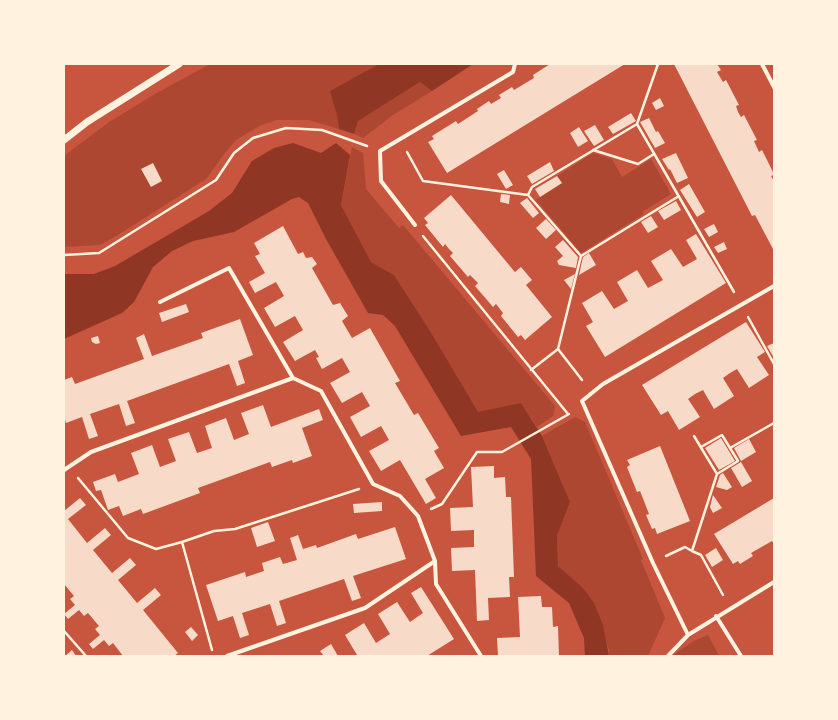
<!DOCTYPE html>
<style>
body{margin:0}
#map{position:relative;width:838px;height:720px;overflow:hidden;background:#c8553d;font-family:"Alegreya Sans",sans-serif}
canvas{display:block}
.frame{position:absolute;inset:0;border:65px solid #fff3e0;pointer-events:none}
</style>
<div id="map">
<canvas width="838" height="720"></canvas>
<div class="frame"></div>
</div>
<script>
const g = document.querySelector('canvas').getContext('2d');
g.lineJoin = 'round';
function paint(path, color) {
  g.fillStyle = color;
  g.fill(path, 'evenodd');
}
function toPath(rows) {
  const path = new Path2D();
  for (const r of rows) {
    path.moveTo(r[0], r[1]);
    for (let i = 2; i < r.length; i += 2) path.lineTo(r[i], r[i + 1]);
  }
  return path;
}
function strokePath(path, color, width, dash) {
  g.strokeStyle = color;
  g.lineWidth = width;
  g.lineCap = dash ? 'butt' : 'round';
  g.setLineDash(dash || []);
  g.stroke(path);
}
const green = toPath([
 [210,64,379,64,331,91,337,115,339,129,309,120,277,120,261,125,236,140,224,154,206,179,121,233,100,245,64,247,64,156,109,122,155,94],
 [420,82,432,91,393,115,363,138,354,134,358,121],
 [352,147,363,153,366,189,399,228,403,225,555,406,553,416,537,427,521,403,478,413,430,332,394,275,371,262,341,205],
 [593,153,612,159,622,177,651,159,671,194,642,212,644,214,581,253,536,200,562,183,557,176],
 [575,417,585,422,643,559,641,560,665,618,648,656,609,656,609,649,583,588,558,566,557,536,570,502,542,436],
 [708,635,719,656,674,656,677,652,694,641]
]);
const water = toPath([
 [379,64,473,64,432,91,420,82,358,121,354,134,339,129,337,115,330,91],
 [293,143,321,153,336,143,350,155,341,205,371,262,394,275,430,331,478,412,521,403,542,436,570,502,557,536,558,566,583,588,594,603,603,625,609,656,585,656,584,638,569,603,536,576,531,459,511,427,461,436,395,326,383,315,368,313,326,239,308,203,299,197,292,199,234,232,193,241,172,251,153,267,134,302,122,313,64,339,64,274,94,274,115,266,209,211,232,193,252,161,274,148]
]);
const building = toPath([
 [550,64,625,64,447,173,428,142,434,139,432,136,456,121,458,124,478,111,477,109,489,101,491,104,501,98,499,95,512,87,514,90,534,78,533,75],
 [674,64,717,64,721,70,717,72,723,82,726,80,739,105,736,106,738,112,741,117,744,115,757,140,754,141,759,152,762,150,774,174,774,175,771,176,774,181,774,249,773,249,755,215,752,216],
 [660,98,664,106,656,110,652,103],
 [631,113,636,121,613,134,608,127],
 [649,118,656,132,658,131,665,143,655,148,640,122],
 [595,125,604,140,594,146,584,131],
 [579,127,588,141,578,147,570,133],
 [676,153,688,178,677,183,670,169,669,170,662,159],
 [550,162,554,171,532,184,527,176],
 [153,163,162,181,151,187,141,169],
 [504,170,513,185,506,189,497,174],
 [557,176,562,183,540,197,535,189],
 [689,184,705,212,697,217,680,190],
 [501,194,510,195,509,204,500,202],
 [451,195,514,271,515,272,521,267,532,280,526,285,552,317,525,340,521,335,518,337,501,316,503,313,496,304,493,307,475,286,478,283,470,275,468,277,450,256,453,253,449,249,445,244,443,247,425,225,428,223,424,218],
 [527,198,539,213,533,218,520,203],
 [676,201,681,210,664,220,658,211],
 [651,216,658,227,648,233,641,222],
 [546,219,556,230,546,239,536,228],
 [714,224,718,232,709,237,704,229],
 [283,226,298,254,303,252,306,258,312,257,317,264,312,268,333,305,340,303,348,316,342,321,352,338,370,328,400,381,395,383,414,415,418,413,439,448,434,451,444,468,425,479,436,498,426,504,400,460,381,471,369,451,389,440,381,426,361,437,350,417,370,406,362,392,342,403,330,383,350,372,342,358,322,369,316,358,319,357,315,350,295,361,283,342,303,330,295,316,275,327,264,308,284,296,276,282,255,293,249,282,265,273,255,256,260,254,254,243],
 [696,234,726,283,605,357,586,326,593,322,582,303,602,291,614,309,628,301,617,282,637,270,648,288,663,280,651,261,671,249,683,267,697,259,686,240],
 [563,240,578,257,576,268,559,265,557,261,563,256,555,247],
 [724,242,727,249,718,253,714,247],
 [589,253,596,265,579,275,583,257],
 [575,274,571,289,564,280],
 [186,304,189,312,162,322,159,313],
 [240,319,253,355,238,361,245,383,237,386,229,364,127,401,135,423,126,426,119,404,90,414,98,436,89,439,82,417,66,423,64,416,64,380,72,377,75,384,144,359,136,338,144,334,152,356,203,338,201,333],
 [746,322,765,352,757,357,769,375,749,388,737,369,730,373,723,378,734,396,714,409,703,390,695,394,688,399,700,417,679,430,668,411,661,415,642,385],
 [98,336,100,343,96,344,92,342,91,338],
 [774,343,774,358,767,346],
 [263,405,271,427,319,409,323,420,302,428,312,456,293,463,292,460,272,467,270,462,198,488,200,493,143,514,141,509,123,516,119,506,108,510,101,490,96,491,93,482,115,474,118,482,139,474,131,453,152,445,160,467,176,461,168,439,189,432,197,453,212,448,205,426,226,418,234,440,249,434,241,413],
 [721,438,735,461,719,470,705,448],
 [749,439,756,452,741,461,734,448],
 [660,446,690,521,657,534,655,528,652,529,646,515,649,514,640,491,637,492,627,467,630,465,627,460],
 [741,462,752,481,742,487,731,468],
 [494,466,494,478,505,477,506,497,511,497,514,577,509,577,510,597,488,598,489,620,477,621,475,570,452,571,451,548,474,547,474,530,451,531,450,508,473,507,471,467],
 [723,473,732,487,727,490,716,487,720,475],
 [713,495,722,508,713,513,710,507],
 [80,498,86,505,68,519,87,543,105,528,111,535,93,550,112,573,130,558,136,565,118,580,137,603,155,588,161,595,143,610,178,653,174,656,123,656,113,643,109,646,104,640,93,649,89,644,100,635,95,629,99,626,88,613,84,616,79,610,68,619,64,614,75,605,70,599,74,596,64,584,64,511],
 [774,498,774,544,772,541,751,553,753,556,740,564,738,561,733,564,714,534],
 [382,502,382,511,354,513,353,504],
 [268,522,275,541,257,547,251,528],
 [395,527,406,559,353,576,361,598,352,601,344,579,279,601,286,623,277,626,270,604,242,613,249,635,240,638,233,616,218,621,206,585,245,572,246,577,264,571,262,563,280,557,283,564,297,560,290,538,298,535,303,549,316,545,317,548,356,534,358,539],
 [716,548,723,560,712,567,705,555],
 [421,587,454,639,427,656,355,656,357,655,345,635,364,623,376,643,390,634,378,614,397,602,410,622,423,613,411,593],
 [541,596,542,607,552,607,553,627,558,626,559,656,498,656,497,638,520,637,518,597],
 [191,627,198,635,192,641,185,632],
 [331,644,338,656,324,656,320,651],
 [72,650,76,656,65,656]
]);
const path = toPath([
 [658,64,637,124,734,292],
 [593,150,638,164,654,154],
 [407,152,423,181,528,195,532,187,637,124],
 [528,195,581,256],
 [423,236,568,414],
 [64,255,99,253,216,180,234,153,253,138,286,128,322,130,367,146],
 [748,317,774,364],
 [558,349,582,380],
 [531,370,558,349,581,256,679,196],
 [694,436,717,474,692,551,701,555,723,595],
 [701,447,722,435,738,461,717,474],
 [730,448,774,423],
 [78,478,128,538,156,549,182,542,212,650],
 [431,509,442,504,477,452,502,452,569,414],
 [182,542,214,531,235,529,359,489],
 [666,556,685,547,692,551],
 [64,631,86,656]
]);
const minor = toPath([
 [762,64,774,87],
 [415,225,381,181,380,151,513,72,515,64],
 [160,302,229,268,293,378,321,391,373,484,400,496,418,516,435,561,436,584,481,656],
 [64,470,91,452,293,378],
 [716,616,741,656],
 [688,635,653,563,582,401,603,384,774,286],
 [227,656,365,608,435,561],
 [668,656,688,635,774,582]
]);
const tertiary = toPath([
 [64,140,87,122,179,64]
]);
paint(green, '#ae4732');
paint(water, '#8f3625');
paint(building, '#f7dbc8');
strokePath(path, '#fff3e0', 2.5);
strokePath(minor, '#fff3e0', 4);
strokePath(tertiary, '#fff3e0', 7);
</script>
